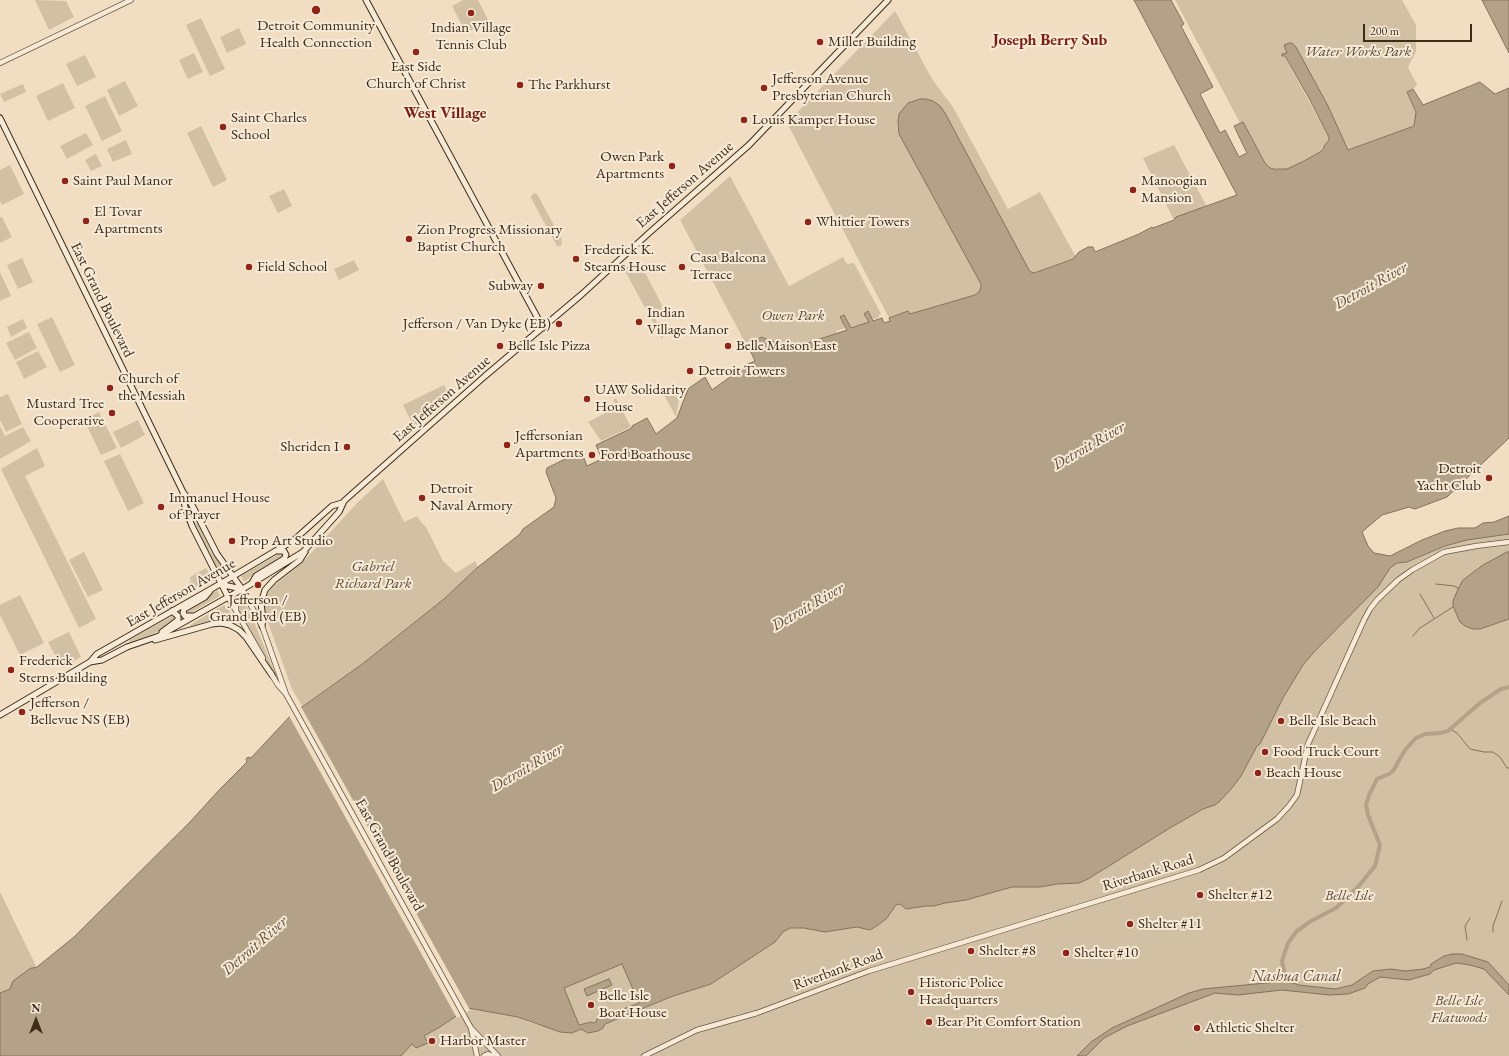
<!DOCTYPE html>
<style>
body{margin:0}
#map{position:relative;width:1509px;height:1056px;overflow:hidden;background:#f1dec2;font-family:"EB Garamond",serif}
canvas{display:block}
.north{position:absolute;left:16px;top:1000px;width:40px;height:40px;-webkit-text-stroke:3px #f6ead7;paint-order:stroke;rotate:0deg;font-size:11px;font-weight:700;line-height:16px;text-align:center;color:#3c2c18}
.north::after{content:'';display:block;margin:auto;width:14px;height:18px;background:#3c2c18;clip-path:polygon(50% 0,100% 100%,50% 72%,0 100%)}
.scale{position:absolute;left:1363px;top:24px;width:109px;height:18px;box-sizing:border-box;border:2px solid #3c2c18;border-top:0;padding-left:5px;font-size:12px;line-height:14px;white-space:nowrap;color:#3c2c18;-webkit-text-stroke:3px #f6ead7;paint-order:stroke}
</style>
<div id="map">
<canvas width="1509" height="1056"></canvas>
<div class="north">N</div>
<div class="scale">200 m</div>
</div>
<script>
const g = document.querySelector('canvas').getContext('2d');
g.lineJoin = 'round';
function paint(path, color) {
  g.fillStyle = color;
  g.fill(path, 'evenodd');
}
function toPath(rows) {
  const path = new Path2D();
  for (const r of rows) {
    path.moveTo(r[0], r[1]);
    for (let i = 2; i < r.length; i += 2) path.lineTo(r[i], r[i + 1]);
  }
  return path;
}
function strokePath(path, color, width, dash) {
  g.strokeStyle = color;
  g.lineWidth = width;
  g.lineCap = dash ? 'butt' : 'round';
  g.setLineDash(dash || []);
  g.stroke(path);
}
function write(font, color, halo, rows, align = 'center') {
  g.font = font + ' "EB Garamond",serif';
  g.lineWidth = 4;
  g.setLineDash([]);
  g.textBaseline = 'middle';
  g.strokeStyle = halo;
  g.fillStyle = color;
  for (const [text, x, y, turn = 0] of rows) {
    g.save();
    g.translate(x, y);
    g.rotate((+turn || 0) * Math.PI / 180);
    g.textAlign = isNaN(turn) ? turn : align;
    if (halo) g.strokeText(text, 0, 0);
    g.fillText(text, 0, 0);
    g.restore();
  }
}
const green = toPath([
 [35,0,66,1,74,17,49,30],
 [463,0,478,0,489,21,466,33,452,6],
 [1175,0,1402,0,1416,25,1416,52,1408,67,1417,85,1413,89,1407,93,1416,112,1414,126,1348,150,1316,84,1287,53,1284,56,1329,137,1329,140,1320,152,1304,161,1287,169,1270,168,1265,163,1243,122,1240,123],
 [895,11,932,79,953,107,1008,209,1040,192,1076,257,975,295,910,315,908,311,889,318,787,123],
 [201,18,225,69,210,76,186,25],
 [239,28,246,44,227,53,220,37],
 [194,53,203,72,188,79,179,60],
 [85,55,96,77,77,86,66,64],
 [125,81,138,106,119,116,107,90],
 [63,83,75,108,48,121,36,96],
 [23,84,26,92,4,102,0,94],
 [105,96,122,131,102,141,85,106],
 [201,126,227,180,213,187,187,133],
 [86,133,93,145,67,159,60,146],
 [126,140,132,154,113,162,107,149],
 [1174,145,1207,207,1177,217,1174,220,1143,158],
 [96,154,102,166,91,171,85,160],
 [10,165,24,194,2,205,0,201,0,170],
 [730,176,789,286,843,257,847,264,854,263,881,314,879,315,879,317,872,320,868,312,869,322,850,328,844,316,840,318,846,328,836,331,837,333,802,345,791,350,761,337,747,346,680,220],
 [284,189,292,206,278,213,269,196],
 [534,193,537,194,562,240,561,246,557,246,531,198,531,196],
 [0,217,2,217,12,237,0,243],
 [22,258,33,282,18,289,7,265],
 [354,260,359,270,339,280,334,269],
 [636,260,642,267,662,305,661,310,655,318,663,338,662,339,624,269],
 [0,272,11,296,0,301],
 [52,317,75,365,60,372,37,324],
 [23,319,27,328,11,337,7,327],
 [29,332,37,348,15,360,6,343],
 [38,351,47,367,24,379,16,362],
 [444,385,450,396,414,427,403,405],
 [666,391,669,396,675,392,677,398,679,400,676,417,663,393],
 [8,394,22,424,6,432,0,420,0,397],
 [616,398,631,427,601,441,588,422,617,407,613,400],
 [99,412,117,448,101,455,84,420],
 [138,420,145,435,121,448,113,432],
 [0,426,5,436,23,427,31,441,0,459],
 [37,448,45,466,25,476,96,619,79,628,1,469],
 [120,454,144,503,128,511,104,461],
 [383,479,404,522,417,516,421,522,426,527,443,561,456,573,475,561,478,567,444,599,361,665,302,706,292,689,265,614,265,604,267,595,273,586,301,564,358,502],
 [196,523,198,524,211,552,222,566,221,570,218,570,216,567,195,524],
 [1509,534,1509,1056,401,1056,412,1044,415,1045,427,1043,424,1036,440,1027,468,1008,518,1017,531,1023,572,1033,581,1029,588,1033,598,1031,604,1024,673,996,711,984,775,942,783,932,790,928,804,928,825,932,857,927,870,930,878,925,886,919,896,905,900,904,906,909,926,906,934,906,945,903,966,900,1012,887,1040,887,1057,884,1070,884,1088,879,1170,828,1204,809,1215,805,1219,802,1232,788,1241,775,1283,698,1303,665,1314,652,1378,587,1390,568,1397,563,1407,562,1445,546,1467,540],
 [84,552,103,590,88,597,69,560],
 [279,554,283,555,282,558,256,573,244,582,241,576],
 [206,568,213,580,193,591,188,584,191,581,190,577],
 [217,590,220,596,189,614,186,613,187,609,209,597],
 [20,595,44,643,20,655,0,615,0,605],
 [241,603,245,604,250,612,275,673,274,673,237,608,238,605],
 [224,605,229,610,239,628,220,621,208,622,191,627,190,625],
 [172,616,175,617,175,620,162,629,150,635,130,642,129,640],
 [69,632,81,657,62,668,48,642],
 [0,892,36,966,14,981,10,989,0,993],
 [622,964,639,1003,597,1019,596,1022,593,1023,591,1022,579,1025,563,988]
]);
const water = toPath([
 [1134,0,1171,0,1184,24,1181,26,1213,87,1200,94,1220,133,1225,130,1239,157,1247,153,1234,126,1243,122,1265,163,1270,168,1274,169,1287,169,1304,161,1320,152,1324,148,1324,146,1329,140,1329,137,1310,100,1285,56,1282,56,1282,54,1287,53,1284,45,1289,43,1292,43,1296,47,1328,106,1348,150,1414,126,1416,112,1407,92,1413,89,1423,105,1480,82,1495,94,1509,88,1509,438,1447,497,1415,509,1409,507,1382,515,1362,532,1368,546,1374,553,1390,556,1422,540,1445,531,1458,528,1475,528,1483,523,1494,522,1509,516,1509,534,1467,540,1445,546,1407,562,1397,563,1390,568,1378,587,1314,652,1303,665,1283,698,1260,744,1257,746,1241,776,1232,788,1219,802,1215,805,1203,809,1170,828,1088,879,1079,883,1057,884,1040,887,1012,887,966,900,945,903,934,906,926,906,906,909,900,904,896,905,886,919,878,925,870,930,857,927,825,932,804,928,790,928,783,932,775,942,711,984,673,996,605,1024,603,1028,598,1031,588,1033,581,1029,572,1033,560,1032,518,1017,468,1008,440,1027,424,1036,428,1043,416,1048,412,1044,401,1056,0,1056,0,993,10,989,13,981,31,968,33,968,37,967,74,937,190,822,220,789,247,762,246,759,248,757,251,758,292,714,361,665,444,599,478,567,520,534,523,529,554,507,556,498,546,472,547,468,581,451,587,466,602,459,596,445,632,428,632,426,647,418,656,434,677,418,688,389,705,377,712,390,748,364,755,361,748,346,761,337,790,348,791,350,802,345,847,330,840,317,844,315,851,328,869,322,864,314,868,311,873,321,882,318,884,323,890,321,889,318,908,311,910,314,975,295,979,292,981,287,981,284,899,134,898,121,899,114,908,103,920,99,926,99,933,101,940,106,945,113,1029,270,1031,272,1034,273,1073,259,1079,252,1088,247,1093,247,1095,252,1139,234,1152,227,1153,228,1174,220,1176,217,1237,195,1134,0],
 [622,964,639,1003,597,1019,596,1022,593,1023,591,1022,579,1025,564,988,622,964],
 [1482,0,1509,0,1509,53,1482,0],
 [1507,552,1509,552,1509,619,1480,629,1473,629,1465,626,1460,622,1453,606,1453,601,1458,589,1463,580,1483,565,1507,552],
 [1453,954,1462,954,1488,962,1509,985,1509,995,1484,969,1470,965,1456,963,1434,970,1430,974,1409,980,1380,977,1368,984,1365,988,1348,994,1329,995,1282,990,1238,995,1215,993,1127,1026,1104,1038,1086,1056,1077,1056,1091,1042,1112,1028,1189,993,1203,989,1287,981,1299,985,1335,989,1352,985,1373,971,1391,969,1405,971,1423,969,1430,967,1431,964,1444,956,1453,954],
 [609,979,612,985,587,996,584,989,609,979]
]);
const pier = toPath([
 [300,705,470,1010,457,1018,288,714]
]);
const stream = toPath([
 [1436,584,1454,586,1458,588],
 [1420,594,1434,618],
 [1413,636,1420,628,1453,607],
 [1450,729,1457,733,1470,749,1484,752,1493,752,1500,757,1507,768,1509,768],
 [1493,932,1493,926,1502,901],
 [1467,940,1465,926,1470,918]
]);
const canal = toPath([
 [1287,985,1282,961,1288,943,1297,931,1311,921,1336,908,1358,887,1375,866,1380,845,1368,815,1366,805,1369,795,1377,779,1389,774,1393,771,1405,750,1416,738,1425,734,1440,733,1448,731,1480,703,1501,689,1509,687]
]);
const tertiary = toPath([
 [0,63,131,0],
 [242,589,262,626,286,694],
 [228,597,263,658],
 [236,610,236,605,239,601,244,601,249,603],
 [270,672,278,685,286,694,471,1028,498,1056],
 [471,1028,477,1056],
 [484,1056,488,1054,493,1056],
 [644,1056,697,1030,757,1013,869,971,1199,870,1224,858,1277,819,1289,806,1297,795,1308,744,1364,620,1370,609,1377,600,1398,580,1412,570,1444,552,1476,546,1509,542]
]);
const secondary = toPath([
 [366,0,543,328],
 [0,118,183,492,192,505,217,554,242,589],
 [183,493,185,507,192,526,228,597],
 [214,569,218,573,222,572,224,569,224,564],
 [252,583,256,576,284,559,286,555,284,551,278,551],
 [220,584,241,589],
 [193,616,185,616,183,613,184,609,205,597,210,591],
 [262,626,263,619,261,603,265,590,274,580,300,560,305,552],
 [162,632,178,620,178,616,172,611],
 [155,640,212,624,221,623,230,625,239,630,246,637,272,675],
 [90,662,102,660,127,647,159,636,246,587,303,552,339,512,344,501,485,376,581,295,649,233,749,145,888,0],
 [0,715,90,662,97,654,220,584,294,540,332,506,342,503]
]);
const markers = [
 [316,10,5,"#8f2418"],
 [471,13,4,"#8f2418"],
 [820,42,4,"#8f2418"],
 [416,52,4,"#8f2418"],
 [520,85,4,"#8f2418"],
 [764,88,4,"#8f2418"],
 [744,120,4,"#8f2418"],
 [223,127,4,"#8f2418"],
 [672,166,4,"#8f2418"],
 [65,181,4,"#8f2418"],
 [1133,190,4,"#8f2418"],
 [86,221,4,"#8f2418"],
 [808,222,4,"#8f2418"],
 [409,239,4,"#8f2418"],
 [576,259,4,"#8f2418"],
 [249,267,4,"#8f2418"],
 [682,267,4,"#8f2418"],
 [541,286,4,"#8f2418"],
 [639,322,4,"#8f2418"],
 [559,324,4,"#8f2418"],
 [500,346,4,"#8f2418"],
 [728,346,4,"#8f2418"],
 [690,371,4,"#8f2418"],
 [110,388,4,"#8f2418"],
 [587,399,4,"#8f2418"],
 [112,413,4,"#8f2418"],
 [507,445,4,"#8f2418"],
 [347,447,4,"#8f2418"],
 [592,455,4,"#8f2418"],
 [1489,478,4,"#8f2418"],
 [422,498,4,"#8f2418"],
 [161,507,4,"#8f2418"],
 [232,541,4,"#8f2418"],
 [258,585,4,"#8f2418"],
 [11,670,4,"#8f2418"],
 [22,712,4,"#8f2418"],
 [1281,721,4,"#8f2418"],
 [1265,752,4,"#8f2418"],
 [1258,773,4,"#8f2418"],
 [1200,895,4,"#8f2418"],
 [1130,924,4,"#8f2418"],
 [971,951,4,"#8f2418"],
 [1066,953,4,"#8f2418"],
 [911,992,4,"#8f2418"],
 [591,1005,4,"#8f2418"],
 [929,1022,4,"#8f2418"],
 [1197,1028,4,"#8f2418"],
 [432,1041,4,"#8f2418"]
];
const poiNames = [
 ["Detroit Community",316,26,"center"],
 ["Health Connection",316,43,"center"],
 ["Indian Village",471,28,"center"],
 ["Tennis Club",471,45,"center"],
 ["Miller Building",828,42],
 ["East Side",416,67,"center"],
 ["Church of Christ",416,84,"center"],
 ["Jefferson Avenue",772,79],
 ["Presbyterian Church",772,96],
 ["The Parkhurst",528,85],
 ["Saint Charles",231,118],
 ["School",231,135],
 ["Louis Kamper House",752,120],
 ["Owen Park",664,157,"right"],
 ["Apartments",664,174,"right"],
 ["Saint Paul Manor",73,181],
 ["Manoogian",1141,181],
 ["Mansion",1141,198],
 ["El Tovar",94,212],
 ["Apartments",94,229],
 ["Whittier Towers",816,222],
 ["Zion Progress Missionary",417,230],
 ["Baptist Church",417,247],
 ["Frederick K.",584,250],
 ["Stearns House",584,267],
 ["Casa Balcona",690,258],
 ["Terrace",690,275],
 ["Field School",257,267],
 ["Subway",533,286,"right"],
 ["Indian",647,313],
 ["Village Manor",647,330],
 ["Jefferson / Van Dyke (EB)",551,324,"right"],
 ["Belle Isle Pizza",508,346],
 ["Belle Maison East",736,346],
 ["Detroit Towers",698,371],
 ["Church of",118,379],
 ["the Messiah",118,396],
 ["UAW Solidarity",595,390],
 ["House",595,407],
 ["Mustard Tree",104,404,"right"],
 ["Cooperative",104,421,"right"],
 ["Jeffersonian",515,436],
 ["Apartments",515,453],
 ["Sheriden I",339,447,"right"],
 ["Ford Boathouse",600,455],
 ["Detroit",1481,469,"right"],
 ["Yacht Club",1481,486,"right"],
 ["Detroit",430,489],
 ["Naval Armory",430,506],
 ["Immanuel House",169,498],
 ["of Prayer",169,515],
 ["Prop Art Studio",240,541],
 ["Jefferson /",258,600,"center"],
 ["Grand Blvd (EB)",258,617,"center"],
 ["Frederick",19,661],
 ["Sterns Building",19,678],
 ["Jefferson /",30,703],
 ["Bellevue NS (EB)",30,720],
 ["Belle Isle Beach",1289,721],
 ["Food Truck Court",1273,752],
 ["Beach House",1266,773],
 ["Shelter #12",1208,895],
 ["Shelter #11",1138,924],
 ["Shelter #8",979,951],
 ["Shelter #10",1074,953],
 ["Historic Police",919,983],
 ["Headquarters",919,1000],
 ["Belle Isle",599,996],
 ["Boat House",599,1013],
 ["Bear Pit Comfort Station",937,1022],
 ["Athletic Shelter",1205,1028],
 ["Harbor Master",440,1041]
];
const parkNames = [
 ["Water Works Park",1358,52],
 ["Owen Park",793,316],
 ["Gabriel",373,567],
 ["Richard Park",373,584],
 ["Belle Isle",1349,896],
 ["Belle Isle",1459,1001],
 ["Flatwoods",1459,1018]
];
const streetNames = [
 ["East Jefferson Avenue",685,185,-41],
 ["East Grand Boulevard",102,300,64],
 ["East Jefferson Avenue",442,399,-41],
 ["East Jefferson Avenue",181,593,-30],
 ["East Grand Boulevard",389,855,61],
 ["Riverbank Road",1148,873,-17],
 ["Riverbank Road",838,970,-20]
];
const neighbourhoodNames = [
 ["Joseph Berry Sub",1050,41],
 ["West Village",445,114]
];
const waterNames = [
 ["Detroit River",1371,286,-29],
 ["Detroit River",1089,446,-30],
 ["Detroit River",808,607,-30],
 ["Detroit River",527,768,-30],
 ["Detroit River",255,946,-41],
 ["Nashua Canal",1296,977]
];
paint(green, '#d2c0a5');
paint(water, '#b3a188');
strokePath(water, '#83725b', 1);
paint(pier, '#f1dec2');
strokePath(stream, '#83725b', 1);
strokePath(canal, '#b3a188', 4);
strokePath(tertiary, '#695842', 6);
strokePath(secondary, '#3c2c18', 7);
strokePath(tertiary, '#f6ead7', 4.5);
strokePath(secondary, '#f6ead7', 5);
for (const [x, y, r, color] of markers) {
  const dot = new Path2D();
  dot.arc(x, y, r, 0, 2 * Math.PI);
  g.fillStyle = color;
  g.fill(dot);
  strokePath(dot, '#f6ead7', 1.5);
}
write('15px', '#3c2c18', '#f6ead7', poiNames, 'left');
write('italic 15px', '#5a4a34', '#f6ead7', parkNames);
write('15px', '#3c2c18', '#f6ead7', streetNames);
write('bold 16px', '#7a1f14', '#f6ead7', neighbourhoodNames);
write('italic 16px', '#604f3a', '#f6ead7', waterNames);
</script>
